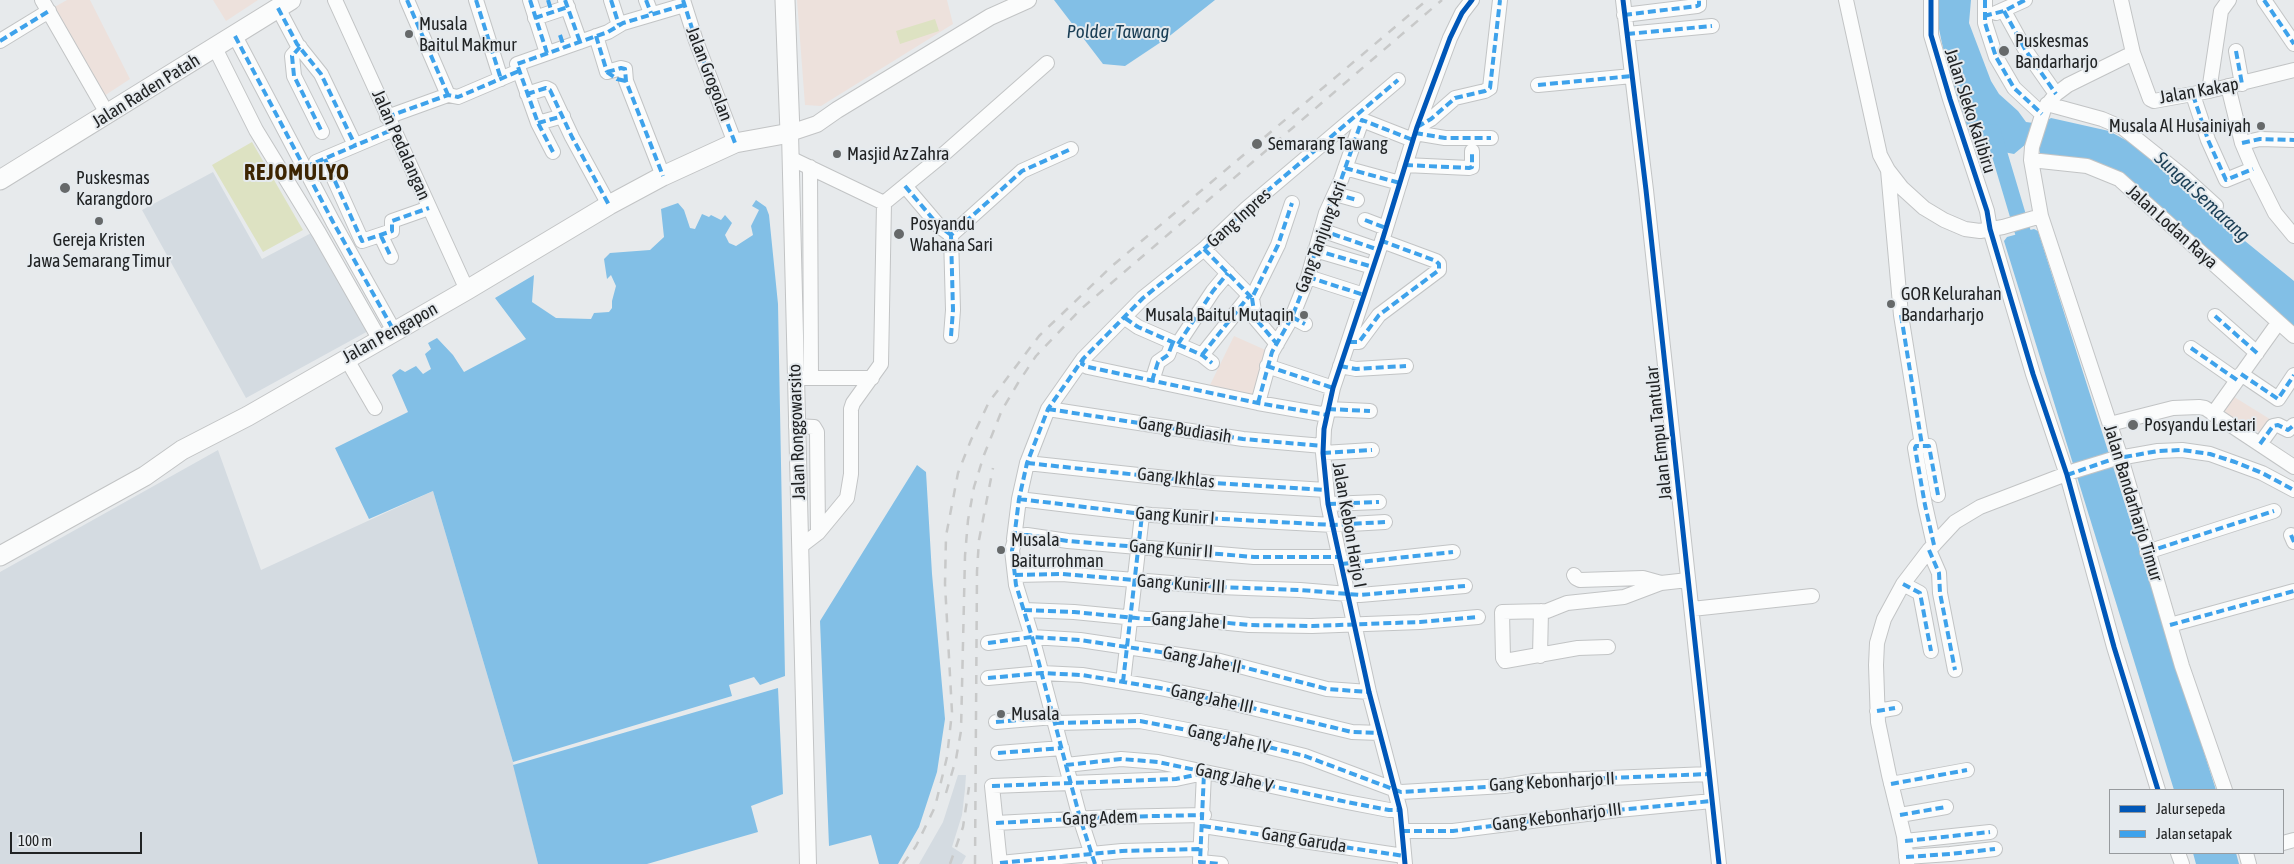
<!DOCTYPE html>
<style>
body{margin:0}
#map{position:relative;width:2294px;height:864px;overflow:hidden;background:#e7eaec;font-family:"Asap Condensed",sans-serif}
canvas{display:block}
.legend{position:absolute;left:2109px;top:789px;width:175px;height:65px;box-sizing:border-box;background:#e5eaee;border:1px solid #979a9d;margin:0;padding:6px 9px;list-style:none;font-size:15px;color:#212324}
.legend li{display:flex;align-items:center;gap:10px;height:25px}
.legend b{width:25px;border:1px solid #979a9d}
.scale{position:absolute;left:10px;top:832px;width:132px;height:22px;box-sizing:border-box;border:2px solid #212324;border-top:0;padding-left:6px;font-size:15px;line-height:18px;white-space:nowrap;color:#212324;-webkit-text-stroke:4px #e5eaee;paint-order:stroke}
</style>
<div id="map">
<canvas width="2294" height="864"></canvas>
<ul class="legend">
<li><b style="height:6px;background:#0057b8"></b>Jalur sepeda</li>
<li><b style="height:6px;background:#3ea2eb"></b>Jalan setapak</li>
</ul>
<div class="scale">100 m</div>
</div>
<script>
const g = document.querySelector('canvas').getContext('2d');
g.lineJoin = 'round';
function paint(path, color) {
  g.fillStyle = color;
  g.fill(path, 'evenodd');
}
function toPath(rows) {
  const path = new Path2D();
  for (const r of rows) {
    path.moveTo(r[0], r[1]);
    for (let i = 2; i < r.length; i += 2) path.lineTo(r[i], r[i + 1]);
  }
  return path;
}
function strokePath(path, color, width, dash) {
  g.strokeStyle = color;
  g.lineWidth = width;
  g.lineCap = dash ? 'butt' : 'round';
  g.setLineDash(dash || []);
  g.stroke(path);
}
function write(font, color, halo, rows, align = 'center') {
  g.font = font + ' "Asap Condensed",sans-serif';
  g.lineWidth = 4;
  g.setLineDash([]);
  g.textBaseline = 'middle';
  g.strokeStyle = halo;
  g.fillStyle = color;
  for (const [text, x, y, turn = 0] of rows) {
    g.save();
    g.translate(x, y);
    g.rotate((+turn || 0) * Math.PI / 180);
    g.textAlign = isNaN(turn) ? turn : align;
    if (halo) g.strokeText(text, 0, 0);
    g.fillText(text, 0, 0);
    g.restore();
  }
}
const built = toPath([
 [213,172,262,259,315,231,370,330,246,398,142,210],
 [218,450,261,570,433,491,513,762,538,864,0,864,0,572],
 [958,775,966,775,965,789,962,815,952,847,966,856,962,864,919,864,943,822]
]);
const education = toPath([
 [67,0,90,0,130,79,104,96,51,9],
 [213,0,258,0,226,21],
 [797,0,947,0,953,24,821,106,805,105],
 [1234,336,1270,352,1258,401,1209,387],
 [2231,395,2273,421,2264,435,2254,429,2250,435,2219,416]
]);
const green = toPath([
 [935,19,939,31,900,44,896,31],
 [252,142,303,230,263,252,212,165]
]);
const water = toPath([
 [1054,0,1215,0,1167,38,1125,66,1103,64],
 [1938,0,1971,0,1969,23,1991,81,1999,94,2018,111,2026,122,2041,124,2051,118,2109,131,2131,143,2172,173,2218,219,2294,281,2294,329,2138,190,2042,158,2037,145,2026,144,2014,154,1988,149,1985,143,1968,129,1950,81,1939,29],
 [756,200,766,207,769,215,778,304,785,676,760,685,754,677,729,685,732,696,513,762,433,491,369,519,335,448,408,412,392,375,400,369,405,372,416,366,423,374,431,369,425,354,431,349,428,343,437,338,453,355,464,372,526,339,495,298,534,275,532,302,556,318,591,319,594,313,609,312,612,308,612,301,616,286,611,275,607,279,604,259,610,253,650,250,664,237,661,209,678,203,684,210,690,228,695,229,702,214,709,217,711,215,721,220,725,215,732,223,725,235,729,243,736,246,753,235,751,226,759,210,752,206],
 [2025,228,2026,231,2034,229,2038,231,2216,790,2174,790,2004,241,2007,237,2018,234,2017,230],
 [917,465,926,472,932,574,945,719,937,772,919,827,898,864,879,864,871,835,829,846,820,621],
 [778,688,783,794,751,806,758,832,647,864,538,864,513,765],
 [2193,853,2236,853,2239,864,2196,864]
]);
const river = toPath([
 [1993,132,2024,236]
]);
const minor = toPath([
 [42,0,108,115],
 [335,0,467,290],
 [407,0,448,95],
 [476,0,501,79],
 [530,0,547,53],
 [565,0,580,42],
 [611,0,619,25],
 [646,0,651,13],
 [683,0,696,41,735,143],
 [1623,0,1646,190,1719,864],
 [1846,0,1880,155,1888,170,1902,188,1924,208,1944,220,1965,229,1980,231,2003,227,2041,216,2031,160,2032,147,2044,109,2056,94,2068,85,2133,53],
 [1931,0,1931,35,1950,99,1987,211,1990,229,2033,374,2067,475,2114,647,2158,790],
 [1985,0,1985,23,1996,57,2014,88,2042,114],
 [2121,0,2133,53,2150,99,2154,101,2209,91,2294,70],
 [2264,0,2294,44],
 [278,8,297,44,321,74,355,145],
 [2004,11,2026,51,2056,94],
 [1996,13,2025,0],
 [1624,15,1697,6,1699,5,1699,0],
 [535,18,568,7],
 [1627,34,1712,26],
 [235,36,333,222,394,331],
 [596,36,607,72],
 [0,41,49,11],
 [300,47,292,56,294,76,322,132],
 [215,48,256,130,319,233,380,340],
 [2236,51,2242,84],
 [607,72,621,68,625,69,626,81,663,176],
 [1538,85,1632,76],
 [2228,86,2242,143,2253,169,2275,213,2294,236],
 [2209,91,2221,11,2229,0],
 [527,94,546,88,550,90,572,137,609,205],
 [2193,95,2208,140,2226,180,2253,169],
 [2047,104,2102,119,2123,128,2183,176,2216,206],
 [387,117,448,95,458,97,519,71],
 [538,123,563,116],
 [1417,127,1431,119,1455,98,1485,91,1490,88,1500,0],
 [1415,133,1445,138,1491,138],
 [2242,143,2260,139,2294,140],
 [553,152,538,123,517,64,608,32,623,23,684,5],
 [790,158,884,203],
 [325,159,362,241,392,231,392,221,429,208],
 [2031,160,2087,166,2119,179,2294,336],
 [316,162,394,129],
 [1405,165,1469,168,1472,167,1472,151],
 [810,167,811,378],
 [1345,168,1400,183],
 [1888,170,1901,315,1922,445],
 [905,186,939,226,951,235],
 [1335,194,1357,200],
 [2041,216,2121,458,2182,666,2225,790],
 [1365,220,1386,228],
 [1321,230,1379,250],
 [381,236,391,257],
 [1204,249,1252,298,1278,245,1292,203],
 [1315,250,1373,267],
 [1308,277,1364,295],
 [1252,298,1255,318,1277,344],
 [2215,316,2257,353],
 [1292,317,1305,324],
 [1125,318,1138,327,1202,355,1212,363],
 [951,336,953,310,951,235,1022,171,1071,149],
 [1349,342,1359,342,1379,315,1439,270,1439,264,1436,261,1382,241],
 [1178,344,1213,291,1228,273],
 [2191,348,2237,380],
 [1202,355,1249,296],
 [346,358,375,408],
 [1083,359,1082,364,1088,367,1258,403,1327,415],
 [1267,366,1333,388],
 [1340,366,1356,369,1406,366],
 [2241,374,2278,399,2294,375],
 [803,378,872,378],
 [1152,381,1158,362,1168,355,1173,342],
 [1258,403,1272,352,1292,317,1308,277,1326,213,1341,180,1362,120,1413,140],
 [1048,409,1243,439,1323,446],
 [1328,409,1370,411],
 [2213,414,2278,323],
 [2110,424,2173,408,2199,407,2205,408,2294,467],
 [796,426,814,427,817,432,818,533],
 [2260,444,2273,426,2278,425,2288,430,2294,425],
 [1323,453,1372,450],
 [1027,463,1213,483,1326,490],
 [1019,499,1151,515,1333,525,1385,522],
 [1328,504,1379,502],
 [2291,535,2294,542],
 [1014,539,1019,499,1027,463,1048,409,1083,359,1143,298,1204,249,1247,208,1398,80],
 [1934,545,1925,505,1915,448,1916,446,1929,446,1938,495],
 [801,546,818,533,847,498,851,474,851,409,853,403,881,364,884,203,945,153,1047,63],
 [1929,550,1939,573,1940,593,1955,670],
 [2147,552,2274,511],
 [1341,564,1453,552],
 [1015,575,1062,574,1219,587,1300,590,1360,595,1465,586],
 [1574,575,1576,578,1580,580,1643,578,1661,583,1688,580],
 [1903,584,1920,593,1931,651],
 [1692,609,1812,596],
 [1024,610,1074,612,1146,619,1188,619,1249,625,1312,626,1420,622,1478,617],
 [2170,625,2294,591],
 [988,643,1032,637,1080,640,1220,661,1327,689,1369,692],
 [1608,647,1578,648,1505,661,1503,658,1502,612,1547,611,1567,603,1624,597,1661,583],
 [1540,656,1541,611],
 [988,678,1042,673,1082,675,1160,688,1227,702,1352,732,1380,733],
 [1123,682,1142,515],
 [1877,711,1895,708],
 [996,722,1054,717],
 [1056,723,1140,721,1240,740,1305,756,1401,792,1504,786,1535,781,1709,774],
 [998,753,1062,748],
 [1066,765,1121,759,1158,762,1347,802,1389,810,1400,810],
 [1891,784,1967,770],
 [1900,815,1946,807],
 [996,823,1111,817,1204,815],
 [1203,826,1404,856],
 [1402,831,1453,831,1618,810,1712,801],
 [1905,841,1990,832],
 [2283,843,2294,840],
 [2178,853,2182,864],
 [2246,853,2249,864],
 [1906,857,1950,854,1995,849],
 [1000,863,1122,851,1201,849],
 [1000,864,992,786,1176,779,1204,773,1200,862],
 [1095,864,1080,818,1032,637,1016,585,1012,550,1016,536,1027,535,1068,541,1254,557,1340,557],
 [1201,864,1200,862,1221,864],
 [1405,864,1400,810,1369,692,1328,504,1323,453,1324,429,1333,388,1382,241,1417,127,1450,38,1462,13,1472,0],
 [1907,864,1904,836,1889,775,1878,722,1876,665,1877,643,1884,619,1903,584,1929,550,1955,522,1980,507,2074,471,2113,459,2158,451,2182,450,2210,454,2262,473,2294,490]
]);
const major = toPath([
 [808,864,790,133,817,124,837,110,990,17,1028,0]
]);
const highway = toPath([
 [0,180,291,0],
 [0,556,145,476,182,450,248,416,467,290,609,205,663,176,735,143,790,133,785,0]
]);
const rail = toPath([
 [946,793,956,759,961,731,965,556,968,520,974,487,984,455,1002,410,1018,383,1036,356,1081,309,1442,0],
 [903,864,916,846,935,807,947,757,952,712,945,584,946,536,958,473,971,440,989,402,1039,336,1112,266,1427,0],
 [950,864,963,827,969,787],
 [975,864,977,571,979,540,993,468]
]);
const quiet = toPath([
 [407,0,448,95],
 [476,0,501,79],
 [530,0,547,53],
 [548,0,552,13],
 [565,0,580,42],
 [611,0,619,25],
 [646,0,651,13],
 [683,0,696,41,735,143],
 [1985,0,1985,23,1996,57,2014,88,2042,114],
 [2264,0,2294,44],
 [278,8,297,44,321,74,355,145],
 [2004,11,2026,51,2056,94],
 [1624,15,1697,6,1699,5,1699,0],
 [1984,16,2004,11,2025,0],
 [535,18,568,7],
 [1627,34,1712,26],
 [560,35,564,47],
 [235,36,333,222,394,331],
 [596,36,607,72],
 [0,41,49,11],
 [300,47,292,56,294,76,322,132],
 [2236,51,2242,84],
 [607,72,621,68,625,69,626,81,663,176],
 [607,72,617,79,626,81],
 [1538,85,1632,76],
 [527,94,546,88,550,90,572,137,609,205],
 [2193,95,2208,140,2226,180,2253,169],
 [387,117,448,95,458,97,519,71],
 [538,123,563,116],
 [1417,127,1431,119,1455,98,1485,91,1490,88,1500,0],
 [1415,133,1445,138,1491,138],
 [2242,143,2260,139,2294,140],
 [553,152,538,123,517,64,608,32,623,23,684,5],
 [325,159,362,241,392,231,392,221,429,208],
 [1405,165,1469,168,1472,167,1472,151],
 [305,167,394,129],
 [1345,168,1400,183],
 [905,186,939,226,951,235],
 [1335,194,1357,200],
 [1365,220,1386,228],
 [1321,230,1379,250],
 [381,236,391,257],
 [1204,249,1252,298,1278,245,1292,203],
 [1315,250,1373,267],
 [1308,277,1364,295],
 [1252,298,1255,318,1277,344],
 [1901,315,1922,445],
 [2215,316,2257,353],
 [1292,317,1305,324],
 [1125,318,1138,327,1202,355,1212,363],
 [951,336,953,310,951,235,1022,171,1071,149],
 [1349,342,1359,342,1379,315,1439,270,1439,264,1436,261,1382,241],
 [1178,344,1213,291,1228,273],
 [2191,348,2237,380],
 [1202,355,1249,296],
 [1083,359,1082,364,1088,367,1258,403,1327,415],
 [1267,366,1333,388],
 [1340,366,1356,369,1406,366],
 [2241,374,2278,399,2294,375],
 [1152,381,1158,362,1168,355,1173,342],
 [1258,403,1272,352,1292,317,1308,277,1326,213,1341,180,1362,120,1413,140],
 [1048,409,1243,439,1323,446],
 [1328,409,1370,411],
 [2260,444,2273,426,2278,425,2288,430,2294,425],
 [1323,453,1372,450],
 [1027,463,1213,483,1326,490],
 [2067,475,2113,459,2158,451,2182,450,2210,454,2235,462,2262,473,2294,490],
 [1019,499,1151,515,1333,525,1385,522],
 [1328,504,1379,502],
 [2291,535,2294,542],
 [1014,539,1019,499,1027,463,1048,409,1083,359,1143,298,1204,249,1247,208,1398,80],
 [1934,545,1925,505,1915,448,1916,446,1929,446,1938,495],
 [1929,550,1939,573,1940,593,1955,670],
 [2147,552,2274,511],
 [1341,564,1453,552],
 [1015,575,1062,574,1219,587,1300,590,1360,595,1465,586],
 [1903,584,1920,593,1931,651],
 [1024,610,1074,612,1146,619,1188,619,1249,625,1312,626,1420,622,1478,617],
 [2170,625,2294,591],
 [988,643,1032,637,1080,640,1220,661,1327,689,1369,692],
 [988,678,1042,673,1082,675,1160,688,1227,702,1352,732,1380,733],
 [1123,682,1142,515],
 [1877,711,1895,708],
 [996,722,1054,717],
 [1056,723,1140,721,1240,740,1305,756,1401,792,1504,786,1535,781,1709,774],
 [998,753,1062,748],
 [1066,765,1121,759,1158,762,1347,802,1389,810,1400,810],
 [1891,784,1967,770],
 [992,786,1176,779,1204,773,1200,862],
 [1900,815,1946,807],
 [996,823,1111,817,1204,815],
 [1203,826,1404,856],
 [1402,831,1453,831,1618,810,1712,801],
 [1905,841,1990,832],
 [1906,857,1950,854,1995,849],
 [1000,863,1122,851,1201,849],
 [1095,864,1080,818,1032,637,1016,585,1012,550,1016,536,1027,535,1068,541,1254,557,1340,557],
 [1201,864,1200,862,1221,864]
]);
const cycleway = toPath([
 [1623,0,1646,190,1719,864],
 [1931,0,1931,35,1950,99,1987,211,1990,229,2033,374,2067,475,2114,647,2158,790],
 [1405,864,1400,810,1369,692,1328,504,1323,453,1324,429,1333,388,1382,241,1417,127,1450,38,1462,13,1472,0]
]);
const markers = [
 [409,34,5,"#66696a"],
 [2004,51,6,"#66696a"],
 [2261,126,5,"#66696a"],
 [1257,144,6,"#66696a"],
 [837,154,5,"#66696a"],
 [65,188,6,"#66696a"],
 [99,221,5,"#66696a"],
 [899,234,6,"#66696a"],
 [1891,304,5,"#66696a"],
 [1304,315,5,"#66696a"],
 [2133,425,6,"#66696a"],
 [1001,550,5,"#66696a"],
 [1001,714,5,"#66696a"]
];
const poiNames = [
 ["Musala",419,24],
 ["Baitul Makmur",419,45],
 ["Puskesmas",2015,41],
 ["Bandarharjo",2015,62],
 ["Musala Al Husainiyah",2251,126,"right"],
 ["Semarang Tawang",1268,144],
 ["Masjid Az Zahra",847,154],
 ["Puskesmas",76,178],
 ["Karangdoro",76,199],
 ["Posyandu",910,224],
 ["Wahana Sari",910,245],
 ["Gereja Kristen",99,240,"center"],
 ["Jawa Semarang Timur",99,261,"center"],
 ["GOR Kelurahan",1901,294],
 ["Bandarharjo",1901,315],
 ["Musala Baitul Mutaqin",1294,315,"right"],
 ["Posyandu Lestari",2144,425],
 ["Musala",1011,540],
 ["Baiturrohman",1011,561],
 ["Musala",1011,714]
];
const streetNames = [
 ["Jalan Grogolan",709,74,69],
 ["Jalan Raden Patah",146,91,-32],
 ["Jalan Kakap",2199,91,-10],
 ["Jalan Sleko Kalibiru",1970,111,72],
 ["Jalan Pedalangan",401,145,66],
 ["Gang Inpres",1239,218,-42],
 ["Jalan Lodan Raya",2172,227,42],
 ["Gang Tanjung Asri",1321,237,-70],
 ["Jalan Pengapon",390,333,-29],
 ["Gang Budiasih",1185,430,9],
 ["Jalan Ronggowarsito",797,432,-92],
 ["Jalan Empu Tantular",1659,433,-96],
 ["Gang Ikhlas",1176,478,6],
 ["Jalan Bandarharjo Timur",2133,503,73],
 ["Gang Kunir I",1175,516,4],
 ["Jalan Kebon Harjo I",1349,525,80],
 ["Gang Kunir II",1171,549,4],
 ["Gang Kunir III",1181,584,4],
 ["Gang Jahe I",1189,621,3],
 ["Gang Jahe II",1202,660,11],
 ["Gang Jahe III",1212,699,12],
 ["Gang Jahe IV",1229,739,12],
 ["Gang Jahe V",1234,778,13],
 ["Gang Kebonharjo II",1552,782,-3],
 ["Gang Kebonharjo III",1557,817,-7],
 ["Gang Adem",1100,818,-2],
 ["Gang Garuda",1304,840,9]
];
const waterNames = [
 ["Polder Tawang",1118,32],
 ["Sungai Semarang",2202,197,43]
];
const districtNames = [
 ["REJOMULYO",297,173]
];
paint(built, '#d4dbe1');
paint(education, '#ede1dc');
paint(green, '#dde2c2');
paint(water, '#82bfe6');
strokePath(river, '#82bfe6', 16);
strokePath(minor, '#c2c4c5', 16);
strokePath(major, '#c2c4c5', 18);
strokePath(highway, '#c2c4c5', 21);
strokePath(minor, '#fbfcfc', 14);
strokePath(major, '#fbfcfc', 16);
strokePath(highway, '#fbfcfc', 19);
strokePath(rail, '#c8c9c9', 2.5, [9, 9]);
strokePath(quiet, '#3ea2eb', 4, [8, 4]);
strokePath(cycleway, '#0057b8', 5);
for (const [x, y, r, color] of markers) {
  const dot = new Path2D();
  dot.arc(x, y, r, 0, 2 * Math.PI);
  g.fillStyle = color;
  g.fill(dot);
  strokePath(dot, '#e5eaee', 2);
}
write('18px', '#212324', '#e5eaee', poiNames, 'left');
write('18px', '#212324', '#e5eaee', streetNames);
write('italic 19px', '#193d54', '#e5eaee', waterNames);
g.letterSpacing = '1px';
write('bold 22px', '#3d2502', '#e5eaee', districtNames);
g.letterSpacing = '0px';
</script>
